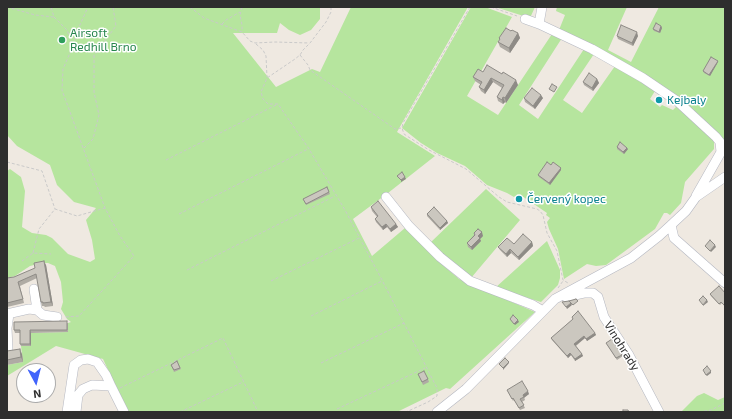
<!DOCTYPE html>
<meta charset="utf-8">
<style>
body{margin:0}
#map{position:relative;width:732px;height:419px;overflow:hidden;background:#efe9e1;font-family:"Exo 2",sans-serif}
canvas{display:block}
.frame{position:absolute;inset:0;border:8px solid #2e2e2e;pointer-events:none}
.north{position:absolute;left:16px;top:363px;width:40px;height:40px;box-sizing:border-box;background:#fff;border:1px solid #ababab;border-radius:50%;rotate:173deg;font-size:11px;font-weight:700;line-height:16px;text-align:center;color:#2e2e2e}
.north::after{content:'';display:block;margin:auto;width:14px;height:18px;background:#4264fb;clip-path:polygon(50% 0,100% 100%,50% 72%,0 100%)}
</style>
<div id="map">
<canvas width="732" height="419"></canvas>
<div class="frame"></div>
<div class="north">N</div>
</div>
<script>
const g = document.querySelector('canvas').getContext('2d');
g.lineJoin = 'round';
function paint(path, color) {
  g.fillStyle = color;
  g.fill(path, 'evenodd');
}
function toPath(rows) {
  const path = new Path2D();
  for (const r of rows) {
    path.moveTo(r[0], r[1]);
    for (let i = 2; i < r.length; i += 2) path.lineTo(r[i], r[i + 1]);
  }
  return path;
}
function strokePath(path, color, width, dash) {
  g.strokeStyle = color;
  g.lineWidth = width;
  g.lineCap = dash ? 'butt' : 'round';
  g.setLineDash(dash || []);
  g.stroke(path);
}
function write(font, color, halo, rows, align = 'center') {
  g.font = font + ' "Exo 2",sans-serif';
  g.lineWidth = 3;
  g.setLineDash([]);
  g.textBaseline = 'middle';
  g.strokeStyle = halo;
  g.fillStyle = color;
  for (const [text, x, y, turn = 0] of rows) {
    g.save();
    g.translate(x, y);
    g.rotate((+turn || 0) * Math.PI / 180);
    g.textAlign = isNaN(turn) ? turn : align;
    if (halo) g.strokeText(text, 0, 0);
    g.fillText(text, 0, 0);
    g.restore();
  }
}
const green = toPath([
 [7,7,320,7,320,19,311,30,300,35,289,30,280,23,277,33,233,33,276,87,312,69,320,72,351,7,468,7,397,132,435,156,388,193,353,219,372,256,405,228,408,230,444,266,459,279,535,312,450,389,446,388,397,412,128,412,103,359,56,346,7,376,7,365,23,362,21,346,31,333,67,332,68,323,71,322,67,319,61,309,63,302,61,282,55,266,48,263,42,263,30,266,15,276,7,278,7,171,10,169,21,177,25,191,22,227,32,233,46,235,52,238,68,254,90,262,95,259,92,240,86,220,96,208,74,202,57,185,50,165,17,146,7,135],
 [471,7,485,7,512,17,467,96,498,115,552,34,562,38,519,105,538,119,584,49,594,54,563,100,582,113,615,66,655,91,650,99,660,107,662,105,673,110,677,106,714,140,714,149,685,182,681,203,670,215,667,213,664,213,655,229,606,265,596,266,587,264,564,279,558,249,549,229,547,222,550,218,546,215,547,213,522,196,515,196,514,197,507,193,487,185,465,166,437,153,421,143,402,128],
 [495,7,535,7,530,18],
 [557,7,627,7,608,50,631,62,659,7,725,7,725,141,699,115,559,30,565,15,556,11],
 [486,189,520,220,471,278,430,243],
 [547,241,560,270,560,278,558,285,541,302,495,288],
 [704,393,718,400,725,397,725,412,681,412,697,396]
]);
const path = toPath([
 [7,7,35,15,54,17,51,7],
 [190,7,204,18,242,32,250,41,255,43,275,42,309,43],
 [242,7,240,15,242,25,242,32],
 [331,7,331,12,326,22,310,43,303,50,300,55,295,59,267,78,261,92,263,99,268,104,278,104,309,149,345,210,382,280,437,388,437,396,428,402,406,412],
 [470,7,403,123,402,128,404,134,410,138,429,150,466,169,499,197,507,202,537,209,540,211,543,215,547,233,557,251,563,280,568,283],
 [491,7,517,16],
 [54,17,67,30,73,46,63,69,62,90,105,208,120,236,134,256,79,316,65,317],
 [222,24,226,20,240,12],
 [256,44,263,50,266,56,267,77],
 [73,45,79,27,88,7],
 [300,55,308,65,310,70,395,129,401,128],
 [84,148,93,139,99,115,94,92,94,55,116,26,113,7],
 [166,160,278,104],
 [7,162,42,171,55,209],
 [179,214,308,149],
 [33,253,39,229,55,209,77,216,105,208],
 [22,261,33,253,51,254],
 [187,270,335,196],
 [271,281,359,238],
 [558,288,563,281],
 [311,316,382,281],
 [321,363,404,323],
 [120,388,223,338,258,412],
 [337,409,425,368],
 [180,412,243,382],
 [699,412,711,410,725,403]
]);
const minor = toPath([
 [542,7,539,24,592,49,643,78,677,101,716,137,720,142,721,152,696,196],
 [525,19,539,24],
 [386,197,409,226,440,257,470,281,533,305,543,311],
 [671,225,674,238,725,283],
 [34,289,37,310],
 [566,297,584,293,593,293,598,297,604,317,629,355,659,412],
 [7,314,29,309,37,310,43,315,57,317],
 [8,350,7,328,9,314],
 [67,412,74,365,81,360,88,359,97,362,106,375,111,386],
 [76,412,78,395,83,389,92,385,111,386,124,412],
 [437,412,466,389,555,299,631,258,659,236,671,225,686,211,696,197,725,177]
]);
const wall = toPath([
 [661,26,662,28,660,33,654,31,653,29],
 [511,31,518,33,520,38,510,53,500,47,498,42,500,40,499,38],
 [617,36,638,36,633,46,618,39],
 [718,62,710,76,704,73,703,71],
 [483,72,518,85,506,103,505,102,503,104,498,101,497,97,502,88,493,82,485,94,481,91,479,87,481,85,475,81,473,77],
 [597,79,599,83,593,91,584,85,583,82],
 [524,98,543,98,535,109,525,102],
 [617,147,627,148,628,149,624,154,617,149],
 [561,170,550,185,539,177,538,175],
 [327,187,330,194,306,205,303,199],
 [371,207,396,224,398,227,391,232,387,227,383,230,376,222,375,219,377,217,372,211],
 [427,214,447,221,448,223,440,230,427,216],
 [474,233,483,236,480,239,481,241,472,250,468,247,467,243,474,235],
 [532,242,533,246,519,260,511,253,507,257,500,250,498,247,514,244],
 [46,265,53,306,45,307,44,306,42,306,41,302,37,278,20,286,24,303,7,307,7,278,14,277],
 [725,293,725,307,722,303,720,305,711,296,710,294],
 [572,317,595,333,596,335,587,341,585,338,576,346,582,354,583,356,575,361,571,355,568,358,552,340,551,338,573,319],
 [68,323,68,332,31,333,31,346,21,346,20,344,20,333,15,333,14,330],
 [606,343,622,355,623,356,617,360],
 [7,351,22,354,23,362,7,365],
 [177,361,181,369,174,372,171,365],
 [418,374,428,379,429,382,423,385],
 [507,390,529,394,524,397,525,400,522,402,525,408,520,410,514,400,513,401]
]);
const shadedWall = toPath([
 [661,26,662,28,660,33,659,32],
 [637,32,638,36,633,46,632,43],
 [518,33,520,38,510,53,509,48],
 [718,61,718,62,710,76,709,75],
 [491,78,493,82,485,94,484,90],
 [597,79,599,83,593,91,592,88],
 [516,80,518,85,506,103,505,98],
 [541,95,543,98,535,109,533,106],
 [503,97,505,102,503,104,502,100],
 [627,148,628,149,624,154,623,152],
 [561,168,561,170,550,185,549,183],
 [405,177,406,179,401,182,401,180],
 [447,221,448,223,440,230,440,228],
 [386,224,387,227,383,230,382,227],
 [396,224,398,227,391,232,390,229],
 [482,232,483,236,480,239,481,241,472,250,471,247,478,236],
 [532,242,533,246,519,260,518,257],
 [715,245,716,247,711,252,710,251],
 [510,249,511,253,507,257,506,254],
 [44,261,46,265,53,306,51,302],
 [707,300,708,302,703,306,703,305],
 [571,303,572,305,567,309,566,307],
 [518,320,519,322,515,325,514,324],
 [30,330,31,333,31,346,30,344],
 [595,333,596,335,587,341,586,339],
 [584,336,585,338,575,346,574,344],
 [20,349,22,354,23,362,21,357],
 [570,353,571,355,568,358,567,356],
 [582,354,583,356,575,361,575,359],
 [509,362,509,363,503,370,503,368],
 [711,371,711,373,707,376,706,375],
 [528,391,529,394,524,398,523,395]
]);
const building = toPath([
 [656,23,661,26,659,32,653,29,656,23],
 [621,25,637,32,632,43,617,36,621,25],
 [506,28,511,31,512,30,518,33,509,48,498,42,500,39,499,38,506,28],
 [711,57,718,61,709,75,703,71,711,57],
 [487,65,502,74,503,72,516,80,505,98,503,97,502,100,497,97,504,85,491,78,484,90,479,87,482,82,473,77,478,69,483,72,487,65],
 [589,73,597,79,592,88,583,82,589,73],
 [552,84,557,87,554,92,549,89,552,84],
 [532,88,541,95,533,106,524,98,532,88],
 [620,142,627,148,623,152,617,147,620,142],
 [547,162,551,165,553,162,561,168,549,183,538,175,547,162],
 [402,172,405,177,401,180,397,176,402,172],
 [327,187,329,192,306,204,303,199,327,187],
 [378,201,396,224,390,229,386,224,382,227,375,219,378,216,371,207,378,201],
 [434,207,447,221,440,228,427,214,434,207],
 [478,229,482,232,478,236,480,238,471,247,467,243,475,235,474,233,478,229],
 [523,234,532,242,518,257,510,249,506,254,498,247,507,238,514,244,523,234],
 [710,240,715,245,710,251,705,246,710,240],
 [44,261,51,302,43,303,43,302,41,302,36,274,18,282,23,299,7,303,7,278,14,277,35,268,34,263,44,261],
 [719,286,725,293,725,306,721,302,719,304,710,294,719,286],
 [703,296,707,300,703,305,699,300,703,296],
 [576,299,578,301,573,305,569,301,576,299],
 [569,301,571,303,566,307,562,302,569,301],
 [578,311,595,333,586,339,584,336,574,344,582,354,575,359,570,353,567,356,551,338,573,319,572,317,578,311],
 [513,315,518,320,514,324,510,319,513,315],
 [67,321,67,330,30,330,30,344,20,344,20,330,14,330,14,322,67,321],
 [612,339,622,355,616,358,606,343,612,339],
 [20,349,21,357,7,360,7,351,20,349],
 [505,358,509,362,503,368,499,364,505,358],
 [177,361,180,368,174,370,171,365,177,361],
 [707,366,711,371,706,375,703,370,707,366],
 [424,371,428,379,422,382,418,374,424,371],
 [522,381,528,391,523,395,524,397,520,399,524,405,519,408,513,398,512,399,507,390,522,381],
 [623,410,628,410,629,412,623,412,623,410]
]);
const markers = [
 [62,40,4,"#2e9e5b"],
 [659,100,4,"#0f9aa8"],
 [519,199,4,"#0f9aa8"]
];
const leisureNames = [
 ["Airsoft",70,33],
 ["Redhill Brno",70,47]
];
const cultureNames = [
 ["Kejbaly",667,100],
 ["Červený kopec",527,199]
];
const streetNames = [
 ["Vinohrady",622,346,58]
];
paint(green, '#b6e59e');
strokePath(minor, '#b4b7c1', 10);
strokePath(path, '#c9c9c9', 1, [3, 2]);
strokePath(minor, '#fff', 9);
paint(wall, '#afaba4');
paint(shadedWall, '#8e8b86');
paint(building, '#cbc7bf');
strokePath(building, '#8e8b86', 1);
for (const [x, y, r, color] of markers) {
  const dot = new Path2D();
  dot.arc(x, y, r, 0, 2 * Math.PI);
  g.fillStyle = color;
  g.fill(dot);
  strokePath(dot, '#fff', 1.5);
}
write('12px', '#27864d', '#fff', leisureNames, 'left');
write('12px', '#0d838f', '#fff', cultureNames, 'left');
write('12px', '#2e2e2e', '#fff', streetNames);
</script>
